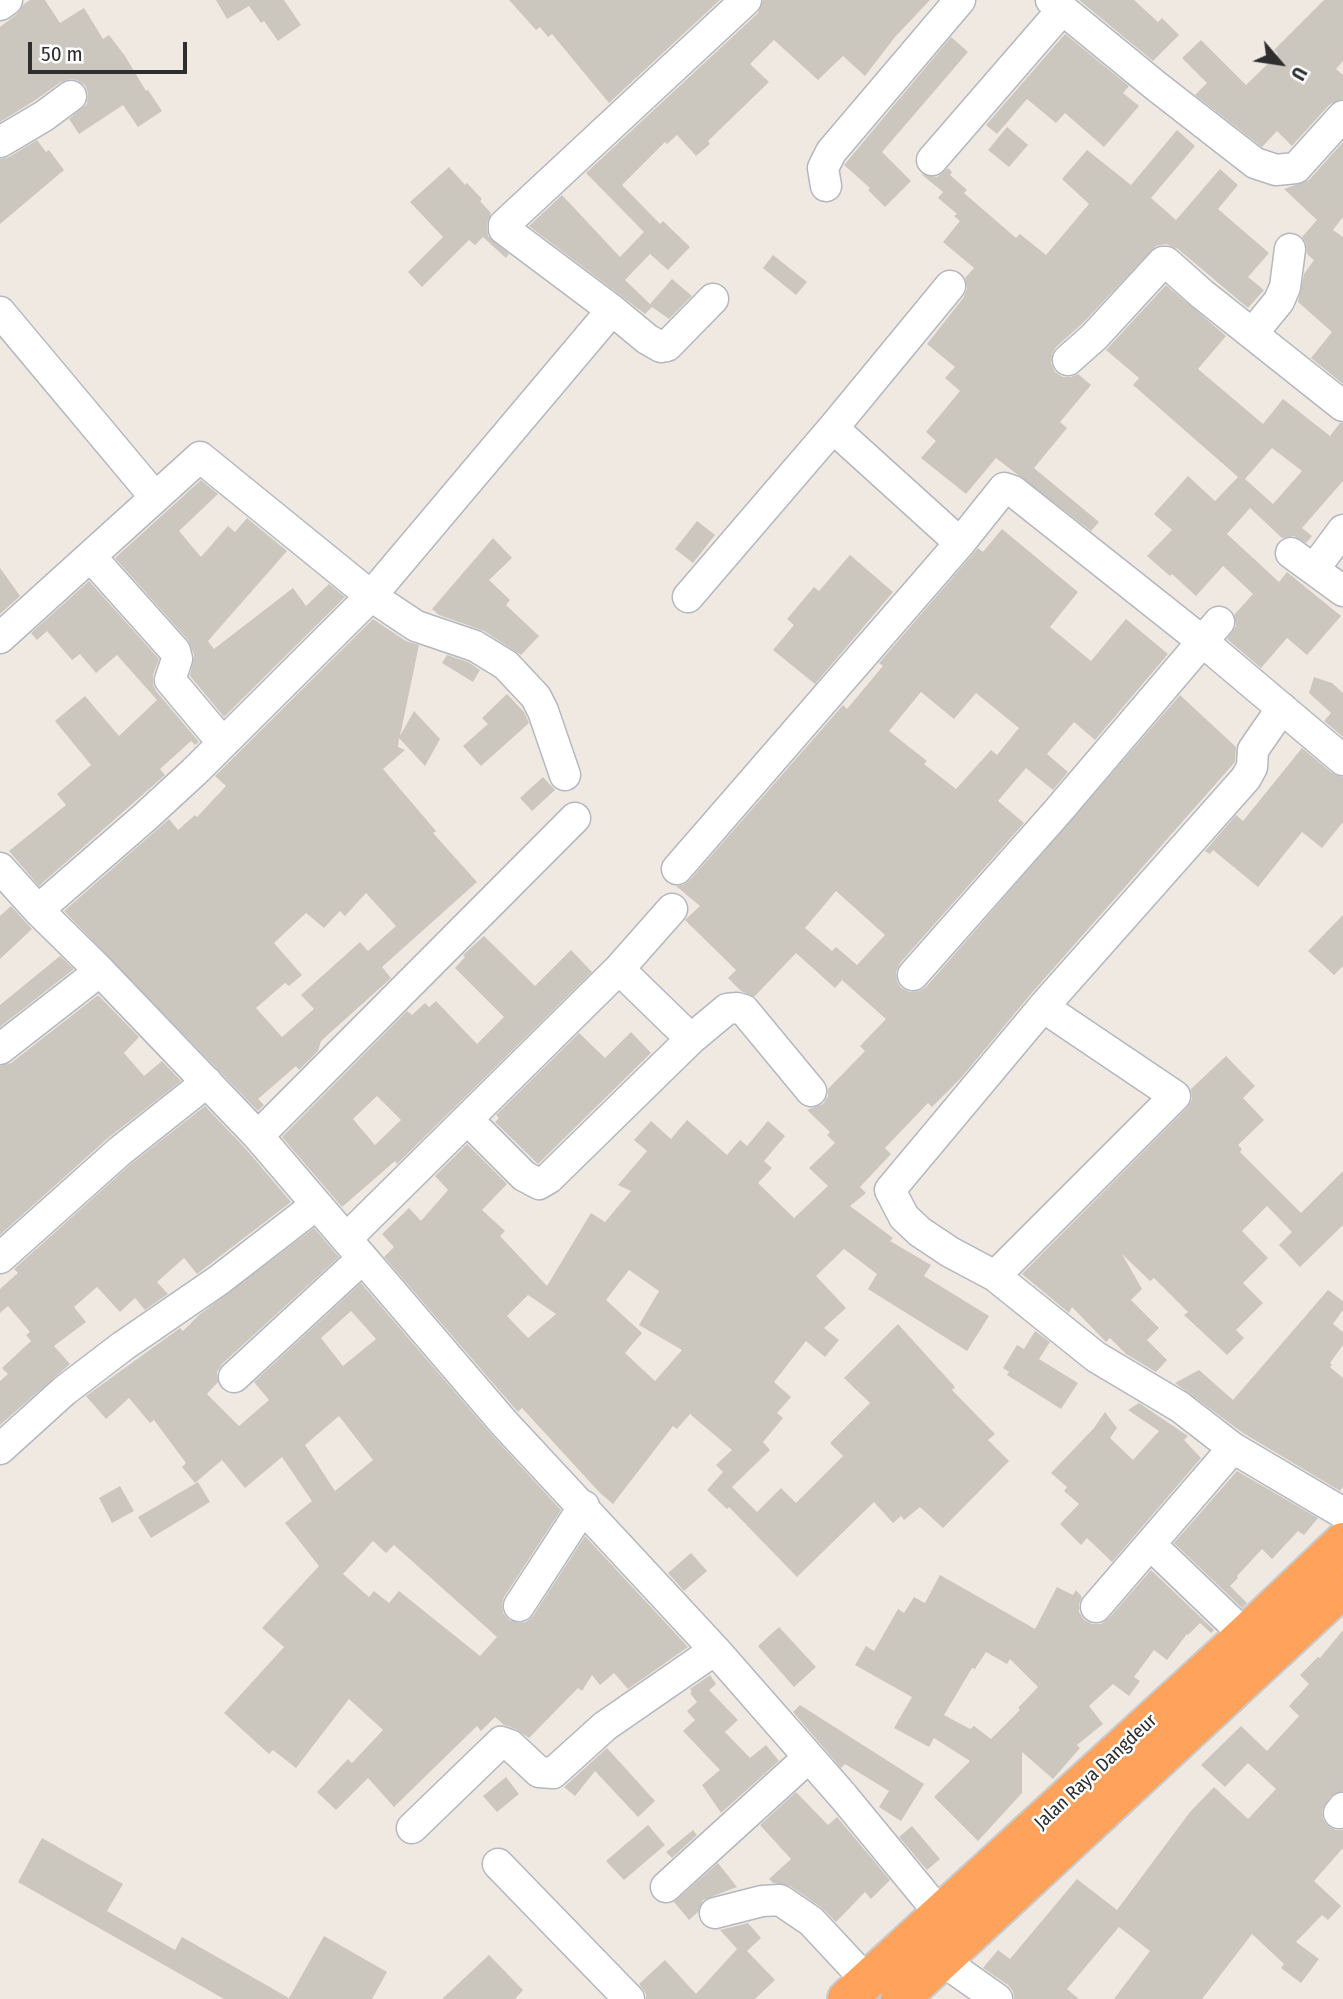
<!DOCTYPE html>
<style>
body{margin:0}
#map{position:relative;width:1343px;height:1999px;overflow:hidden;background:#efe9e1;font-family:"Fira Sans Condensed",sans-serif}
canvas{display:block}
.north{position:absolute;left:1245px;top:28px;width:70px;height:70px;-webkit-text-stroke:5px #fff;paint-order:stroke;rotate:119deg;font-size:19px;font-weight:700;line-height:28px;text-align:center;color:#2e2e2e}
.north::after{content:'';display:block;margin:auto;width:24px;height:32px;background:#2e2e2e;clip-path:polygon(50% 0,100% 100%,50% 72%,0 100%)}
.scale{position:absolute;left:28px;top:42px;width:159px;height:32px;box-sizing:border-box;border:4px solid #2e2e2e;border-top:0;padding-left:9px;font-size:21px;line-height:24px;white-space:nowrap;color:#2e2e2e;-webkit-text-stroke:5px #fff;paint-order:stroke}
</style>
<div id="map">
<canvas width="1343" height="1999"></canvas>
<div class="north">U</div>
<div class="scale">50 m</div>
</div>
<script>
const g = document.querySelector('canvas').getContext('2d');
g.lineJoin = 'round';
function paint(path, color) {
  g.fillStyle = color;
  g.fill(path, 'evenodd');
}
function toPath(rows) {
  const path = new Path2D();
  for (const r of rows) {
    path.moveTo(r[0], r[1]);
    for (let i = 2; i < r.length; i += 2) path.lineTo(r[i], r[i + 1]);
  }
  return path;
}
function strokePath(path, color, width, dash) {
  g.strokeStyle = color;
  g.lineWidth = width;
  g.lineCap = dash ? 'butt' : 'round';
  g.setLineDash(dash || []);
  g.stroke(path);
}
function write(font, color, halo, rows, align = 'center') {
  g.font = font + ' "Fira Sans Condensed",sans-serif';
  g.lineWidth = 5;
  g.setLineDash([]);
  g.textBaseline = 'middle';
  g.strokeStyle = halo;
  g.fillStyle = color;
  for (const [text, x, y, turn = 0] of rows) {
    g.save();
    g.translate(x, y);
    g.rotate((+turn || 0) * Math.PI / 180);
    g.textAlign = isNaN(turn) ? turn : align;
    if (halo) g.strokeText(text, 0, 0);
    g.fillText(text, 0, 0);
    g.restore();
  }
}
const building = toPath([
 [30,0,45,0,60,23,84,8,103,39,109,35,125,56,146,91,148,90,162,111,138,127,123,105,79,134,69,119,87,104,88,93,85,85,77,80,70,79,61,82,34,101,0,122,0,27,17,14,24,4],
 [216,0,284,0,301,25,278,41,264,21,261,23,249,6,227,19],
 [509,0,720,0,609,103,552,34,548,37,540,27,536,30],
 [763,0,930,0,895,37,865,76,843,56,818,80,774,40,750,64,769,82,708,141,710,144,696,156,677,135,667,144,665,142,622,185,660,224,663,221,690,247,668,270,650,254,625,280,650,304,672,279,692,296,669,319,652,307,645,314,529,226,562,195,620,257,644,232,586,173,758,13],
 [1079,0,1134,0,1158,22,1162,18,1179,35,1153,61],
 [1324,0,1343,0,1343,61,1336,69,1343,75,1343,99,1330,104,1292,146,1277,131,1262,147,1195,95,1207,83,1182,58,1201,40,1246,85,1278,54,1274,50],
 [1065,34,1129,86,1123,93,1139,106,1104,147,1065,113,1056,123,1027,99,997,134,986,125],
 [951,37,968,52,882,152,911,181,885,207,868,190,870,188,844,165],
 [1007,127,1028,145,1009,167,988,150],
 [1177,130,1195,146,1151,198,1176,220,1220,169,1238,185,1218,209,1269,253,1248,277,1264,290,1248,308,1178,249,1166,244,1156,246,1082,324,1056,347,1052,354,1051,363,1055,372,1063,377,1071,377,1078,374,1091,385,1060,422,1067,428,1034,468,1099,522,1091,531,996,458,966,494,921,458,936,441,926,432,960,391,945,378,955,367,927,344,964,297,967,288,965,278,974,268,943,242,960,221,954,216,957,214,938,198,943,192,921,174,937,177,948,168,952,172,950,175,967,190,964,193,1016,238,1020,234,1046,255,1089,204,1062,179,1087,150,1131,185],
 [37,140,46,152,49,150,64,170,0,224,0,159,9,157],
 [1343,142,1343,217,1333,230,1343,237,1343,384,1311,358,1332,332,1298,302,1304,274,1314,260,1307,254,1306,243,1302,237,1317,220,1284,189,1309,180],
 [449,167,465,185,467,183,482,199,480,201,491,213,487,224,488,236,509,254,506,258,483,237,475,245,469,240,422,287,408,272,443,237,410,202],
 [773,255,807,282,796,295,763,268],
 [1166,285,1226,336,1198,369,1263,424,1283,399,1330,436,1340,423,1343,423,1343,481,1302,528,1312,536,1306,543,1294,536,1282,538,1250,508,1227,534,1279,582,1287,572,1341,616,1307,655,1287,638,1261,668,1227,639,1236,626,1234,615,1253,594,1223,566,1196,596,1172,574,1170,576,1147,556,1172,530,1154,514,1188,476,1215,501,1238,477,1133,385,1139,378,1106,350],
 [1272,448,1302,471,1273,504,1245,479],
 [201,480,218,494,179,531,201,557,228,526,235,532,247,518,287,551,208,641,214,649,293,588,306,606,329,584,345,597,224,717,190,676,194,655,188,640,115,558],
 [697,521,715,535,693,563,675,549],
 [1002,529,1078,592,1050,627,1091,661,1126,619,1168,654,1095,740,1074,722,1047,754,1068,772,1053,790,1026,768,998,801,1024,823,900,963,896,972,897,981,901,988,910,992,919,991,926,987,1180,695,1236,747,1235,762,1030,995,961,1078,932,1107,928,1103,885,1148,891,1154,860,1187,866,1193,850,1206,893,1238,890,1241,931,1265,924,1276,989,1316,967,1351,868,1289,877,1274,844,1249,816,1276,846,1308,824,1328,839,1340,825,1357,806,1341,774,1382,791,1397,777,1413,783,1418,763,1442,770,1450,732,1487,757,1512,781,1488,796,1503,843,1456,830,1443,870,1403,844,1378,898,1324,955,1387,952,1390,995,1434,988,1440,1009,1461,943,1528,920,1507,904,1520,901,1516,893,1523,874,1502,797,1577,729,1507,727,1509,707,1490,723,1472,716,1465,732,1450,690,1414,677,1429,673,1426,613,1504,600,1493,522,1408,518,1412,384,1257,394,1247,382,1234,409,1208,421,1221,448,1190,435,1176,467,1144,507,1184,482,1210,505,1231,500,1236,547,1286,591,1213,605,1222,631,1191,618,1185,647,1151,634,1140,651,1121,671,1139,687,1120,727,1155,740,1140,747,1146,768,1121,785,1136,764,1161,772,1168,758,1183,794,1218,828,1186,809,1168,835,1143,827,1135,830,1132,807,1110,823,1104,828,1096,828,1089,865,1051,860,1046,886,1019,842,980,835,988,796,953,754,997,741,991,728,978,736,970,685,920,700,906,676,886,683,885,690,880,843,705,847,709,883,666,879,663,978,548,983,552],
 [921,692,954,719,976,693,1019,728,997,755,991,750,956,789,924,764,927,761,889,731],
 [836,891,885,935,857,965,836,947,832,951,805,928],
 [629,1270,659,1291,639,1325,682,1350,655,1381,625,1353,642,1333,606,1300],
 [528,1295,556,1314,528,1338,507,1316],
 [493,538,512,558,489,580,510,600,506,605,539,636,521,655,484,631,439,615,432,609],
 [850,555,893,592,815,684,773,650,794,625,787,619,814,587,819,591],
 [0,568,20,596,0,614],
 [89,581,159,659,153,675,153,684,156,691,199,742,195,745,191,741,160,769,165,775,39,886,9,851,66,805,57,794,91,765,55,721,85,696,119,736,157,700,117,655,96,673,80,654,72,660,47,631,37,640,31,633],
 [373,619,406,641,419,645,400,736,414,711,440,739,425,766,399,738,398,747,405,750,383,769,436,831,433,833,477,882,382,967,391,978,321,1041,318,1051,299,1070,296,1066,258,1099,264,1105,258,1111,64,911,169,819,178,830,195,815,197,817,226,786,215,776],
 [366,893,396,926,368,951,360,942,301,995,314,1009,282,1037,256,1008,285,983,289,986,302,975,274,943,306,913,324,928,340,911,345,916],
 [447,655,468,662,480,670,473,682,442,663],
 [1314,677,1332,683,1343,693,1343,737,1324,721,1331,713,1309,693],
 [507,694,524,712,529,723,481,766,463,746,488,724,482,718],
 [1302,748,1332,773,1343,777,1343,822,1322,848,1302,832,1258,887,1213,850,1210,854,1205,851,1236,815,1243,821],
 [543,777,555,790,532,811,520,798],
 [11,906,32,929,0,959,0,916],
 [1343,915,1343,966,1334,975,1308,951],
 [484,936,535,986,571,950,592,972,397,1164,395,1161,342,1207,282,1137,407,1011,412,1015,425,1003,429,1007,436,1001,477,1044,504,1017,455,968,465,957,463,955],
 [377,1096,401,1120,375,1145,353,1119],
 [60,956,74,969,0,1027,0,1005],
 [98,995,139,1037,124,1053,144,1076,162,1061,181,1081,108,1138,0,1235,0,1066,11,1063],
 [631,1032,651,1053,538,1164,495,1122,499,1118,496,1115,579,1033,605,1058],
 [1226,1056,1255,1086,1243,1098,1264,1120,1238,1145,1242,1149,1240,1152,1301,1213,1343,1171,1343,1225,1300,1267,1279,1245,1292,1232,1267,1206,1242,1231,1268,1258,1243,1283,1263,1303,1236,1330,1244,1338,1227,1355,1184,1315,1188,1312,1154,1278,1150,1281,1122,1254,1142,1289,1131,1300,1159,1328,1147,1340,1167,1360,1156,1372,1126,1354,1110,1338,1106,1342,1072,1307,1069,1313,1022,1274,1187,1108,1192,1099,1191,1089],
 [205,1106,245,1148,291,1202,197,1274,184,1258,157,1282,168,1294,145,1310,135,1298,120,1312,97,1287,74,1307,86,1322,54,1346,70,1364,0,1425,0,1381,8,1374,2,1368,31,1341,26,1335,30,1332,8,1306,0,1313,0,1289,18,1273,14,1269,131,1164],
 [314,1228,339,1257,222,1364,217,1372,218,1382,207,1394,239,1426,269,1400,254,1382,361,1283,491,1434,561,1510,504,1597,502,1604,503,1613,509,1620,519,1623,526,1622,533,1616,585,1536,688,1647,628,1689,614,1673,600,1685,592,1675,582,1691,578,1688,529,1738,516,1729,504,1725,495,1717,481,1731,477,1726,394,1807,368,1778,336,1810,317,1792,348,1759,352,1763,383,1730,349,1699,296,1768,273,1750,269,1754,224,1713,284,1647,262,1628,319,1566,285,1523,312,1501,282,1457,245,1488,222,1460,195,1483,182,1467,186,1463,154,1420,150,1423,129,1398,106,1419,86,1396,180,1328,183,1331,199,1315],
 [351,1311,376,1339,343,1366,321,1338],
 [339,1416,373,1460,335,1491,305,1445],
 [373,1541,386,1553,394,1545,497,1637,480,1656,399,1591,389,1603,374,1591,369,1597,343,1574],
 [1328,1290,1343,1301,1343,1310,1333,1324,1343,1332,1343,1345,1330,1363,1332,1365,1330,1367,1343,1378,1343,1487,1340,1491,1243,1433,1175,1383,1199,1370,1233,1400],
 [1035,1331,1050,1342,1039,1359,1078,1383,1061,1409,1007,1375,1009,1372,1003,1368,1017,1345,1024,1349],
 [1139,1403,1188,1436,1184,1440,1201,1458,1112,1562,1087,1538,1081,1545,1060,1524,1079,1504,1064,1491,1067,1487,1051,1473,1094,1428,1105,1412,1117,1428,1110,1438,1133,1460,1159,1431,1128,1410],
 [1237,1471,1318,1518,1304,1535,1298,1531,1272,1559,1262,1549,1237,1576,1238,1578,1230,1586,1247,1603,1242,1608,1174,1543],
 [198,1482,210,1502,151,1538,138,1517],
 [120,1486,134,1511,112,1523,99,1498],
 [691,1553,707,1571,684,1591,668,1573],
 [1151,1570,1214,1630,1211,1633,1200,1623,1188,1635,1187,1634,1167,1660,1154,1650,1134,1677,1140,1681,1129,1696,1113,1684,1089,1706,1103,1724,1077,1745,1080,1748,1053,1779,1022,1752,1022,1793,978,1841,934,1797,970,1761,934,1738,929,1747,894,1728,912,1697,855,1665,866,1646,874,1651,898,1609,904,1613,914,1597,925,1603,940,1575,1035,1629,1057,1587,1073,1595,1076,1590,1082,1597,1079,1604,1079,1612,1084,1620,1092,1624,1101,1624,1109,1618],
 [986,1652,1007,1664,1010,1659,1038,1687,1018,1708,1020,1710,991,1739,974,1726,970,1729,944,1715,972,1668,975,1669],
 [779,1627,816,1667,794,1687,758,1646],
 [1343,1630,1343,1791,1330,1797,1322,1811,1323,1819,1328,1826,1336,1830,1343,1830,1343,1848,1314,1881,1341,1906,1328,1920,1322,1915,1296,1942,1319,1959,1301,1983,1281,1968,1284,1964,1252,1934,1202,1999,1114,1999,1150,1951,1119,1927,1067,1989,1079,1999,1014,1999,1013,1991,1008,1985,983,1968,998,1950,1010,1959,1077,1879,1117,1910,1190,1812,1214,1787,1248,1819,1276,1789,1248,1763,1225,1787,1201,1765,1241,1726,1267,1751,1299,1716,1289,1706,1309,1684,1300,1675,1318,1657,1320,1658],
 [710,1675,716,1684,709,1690,738,1720,725,1732,750,1758,766,1745,779,1761,721,1813,702,1785,720,1770,683,1731,695,1720,687,1711,697,1702,690,1693,692,1692,690,1689],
 [800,1705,924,1784,901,1821,879,1807,889,1791,845,1764,841,1768,793,1712],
 [607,1748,655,1801,638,1817,595,1771,575,1796,564,1787],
 [506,1777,519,1794,497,1812,483,1796],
 [796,1792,828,1825,837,1817,890,1880,871,1899,865,1892,836,1922,821,1907,790,1886,773,1883,769,1879,791,1859,760,1825],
 [648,1825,665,1845,624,1880,606,1861],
 [912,1826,940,1859,927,1870,899,1837],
 [693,1830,697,1835,672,1858,666,1852],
 [42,1838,123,1884,107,1911,175,1950,182,1937,289,1998,324,1936,387,1972,372,1999,224,1999,18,1882],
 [718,1863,737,1887,703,1900,698,1912,689,1920,674,1902],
 [748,1923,761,1938,747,1951,775,1980,755,1999,646,1999,646,1994,639,1984,665,1960,696,1994,737,1949,720,1930],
 [489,1955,523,1990,515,1999,442,1999]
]);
const minor = toPath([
 [1051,0,1156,86,1255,163,1276,170,1296,168,1343,116],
 [0,5,7,0],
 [0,142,44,116,71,96],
 [932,160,1062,10],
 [826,186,823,168,831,152,960,0],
 [950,286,833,428,960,543],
 [713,299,667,346,661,347,647,339,612,310,504,229,504,225,746,0],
 [0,312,155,497],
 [1252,334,1279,301,1285,287,1290,249],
 [1068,360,1094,337,1163,262,1166,262,1202,294,1343,406],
 [1291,553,1343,591],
 [91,557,175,651,177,659,170,680,223,743],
 [1314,569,1343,530],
 [688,597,833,428],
 [0,638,200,457,371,596,416,626,475,646,506,665,536,697,543,711,565,775],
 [1282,708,1253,750,1252,767,1246,778,1043,1007,890,1190,904,1217,920,1232,950,1252,995,1276,1096,1357,1180,1407,1233,1448,1343,1513],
 [0,868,38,910,100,971,258,1136,504,1423,715,1650,843,1796,941,1915],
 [677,869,960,543,1004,488,1013,491,1202,641,1343,760],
 [38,910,144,818,194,772,371,596,612,310],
 [619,969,691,1039],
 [913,975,1058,811,1219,622],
 [0,1049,100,971],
 [467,1119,524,1176,539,1184,549,1178,691,1039,727,1009,737,1008,744,1010,811,1091],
 [258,1136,575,818],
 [347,1238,619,969,672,909],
 [0,1258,120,1151,207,1082],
 [995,1276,1175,1096,1043,1007],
 [234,1377,362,1259],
 [0,1449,64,1391,123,1346,219,1280,316,1205],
 [1151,1545,1245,1635],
 [519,1606,584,1506],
 [1096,1607,1233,1448],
 [1339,1813,1343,1808],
 [412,1828,501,1742,510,1745,539,1772,553,1773,605,1726,715,1650],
 [498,1864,629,1999],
 [666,1887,809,1757],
 [715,1913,762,1901,780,1900,811,1921,868,1982],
 [943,1961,997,1999]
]);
const highway = toPath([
 [847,1999,1245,1635,1343,1542],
 [900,1999,1343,1588]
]);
const streetNames = [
 ["Jalan Raya Dangdeur",1096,1772,-43]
];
paint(building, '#cbc7bf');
strokePath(minor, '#b4b7c1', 33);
strokePath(highway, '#c9c9c9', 42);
strokePath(minor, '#fff', 30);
strokePath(highway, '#ffa35c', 38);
write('19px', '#2e2e2e', '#fff', streetNames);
</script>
